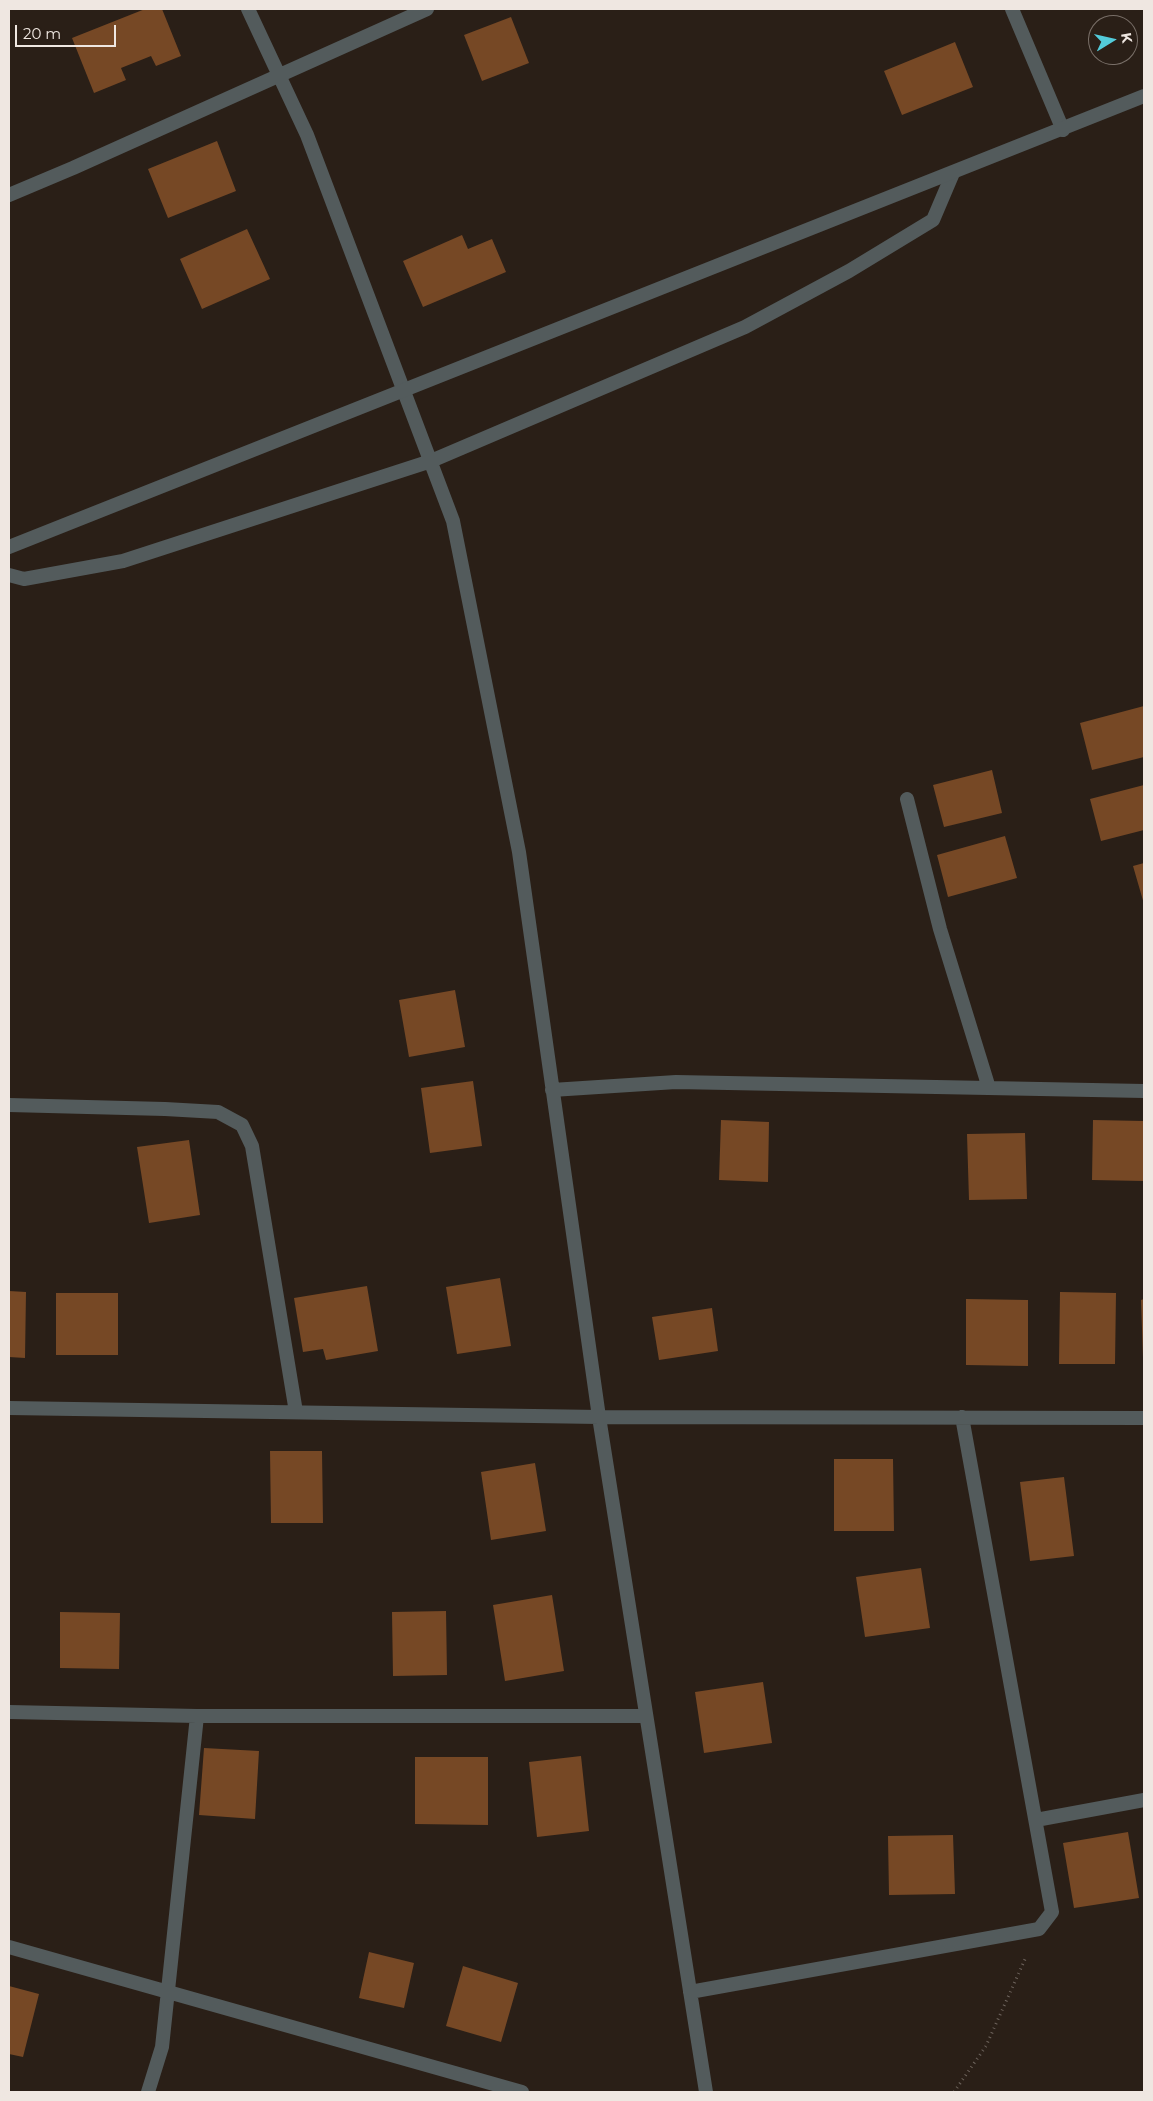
<!DOCTYPE html>
<style>
body{margin:0}
#map{position:relative;width:1153px;height:2101px;overflow:hidden;background:#2a1f17;font-family:Montserrat,sans-serif}
canvas{display:block}
.frame{position:absolute;inset:0;border:10px solid #efe7e1;pointer-events:none}
.north{position:absolute;left:1088px;top:15px;width:50px;height:50px;box-sizing:border-box;background:#2a1f17;border:1px solid #796f68;border-radius:50%;rotate:81deg;font-size:14px;font-weight:700;line-height:20px;text-align:center;color:#efe7e1}
.north::after{content:'';display:block;margin:auto;width:18px;height:22px;background:#53cbda;clip-path:polygon(50% 0,100% 100%,50% 72%,0 100%)}
.scale{position:absolute;left:15px;top:25px;width:101px;height:22px;box-sizing:border-box;border:2px solid #efe7e1;border-top:0;padding-left:6px;font-size:15px;line-height:18px;white-space:nowrap;color:#efe7e1;-webkit-text-stroke:4px #2a1f17;paint-order:stroke}
</style>
<div id="map">
<canvas width="1153" height="2101"></canvas>
<div class="frame"></div>
<div class="north">K</div>
<div class="scale">20 m</div>
</div>
<script>
const g = document.querySelector('canvas').getContext('2d');
g.lineJoin = 'round';
function paint(path, color) {
  g.fillStyle = color;
  g.fill(path, 'evenodd');
}
function toPath(rows) {
  const path = new Path2D();
  for (const r of rows) {
    path.moveTo(r[0], r[1]);
    for (let i = 2; i < r.length; i += 2) path.lineTo(r[i], r[i + 1]);
  }
  return path;
}
function strokePath(path, color, width, dash) {
  g.strokeStyle = color;
  g.lineWidth = width;
  g.lineCap = dash ? 'butt' : 'round';
  g.setLineDash(dash || []);
  g.stroke(path);
}
const building = toPath([
 [145,9,162,9,181,56,156,66,151,56,121,68,126,80,94,93,72,38],
 [511,17,529,63,482,81,464,35],
 [955,42,973,87,902,115,884,71],
 [217,141,236,191,168,218,148,169],
 [247,229,270,279,202,309,180,259],
 [462,235,468,249,492,239,506,272,423,307,403,261],
 [1144,706,1144,757,1092,770,1080,723],
 [992,770,1002,813,944,827,933,785],
 [1144,785,1144,830,1101,841,1090,799],
 [1005,836,1017,878,948,897,937,855],
 [1144,863,1144,904,1133,866],
 [455,990,465,1047,409,1057,399,1000],
 [473,1081,482,1146,430,1153,421,1088],
 [721,1120,769,1122,768,1182,719,1180],
 [1093,1120,1144,1121,1144,1181,1092,1180],
 [1025,1133,1027,1199,969,1200,967,1134],
 [189,1140,200,1215,149,1223,137,1147],
 [500,1278,511,1346,457,1354,446,1287],
 [367,1286,378,1351,326,1360,323,1349,303,1352,294,1298],
 [9,1291,26,1292,25,1358,9,1357],
 [1060,1292,1116,1293,1115,1364,1059,1364],
 [56,1293,118,1293,118,1355,56,1355],
 [966,1299,1028,1300,1028,1366,966,1365],
 [1144,1299,1144,1358,1143,1358,1141,1300],
 [712,1308,718,1351,659,1360,652,1317],
 [270,1451,322,1451,323,1523,271,1523],
 [834,1459,893,1459,894,1531,834,1531],
 [535,1463,546,1531,491,1540,481,1472],
 [1064,1477,1074,1556,1030,1561,1020,1482],
 [921,1568,930,1628,865,1637,856,1577],
 [552,1595,564,1671,505,1681,493,1605],
 [446,1611,447,1675,393,1676,392,1612],
 [60,1612,120,1613,119,1669,60,1668],
 [763,1682,772,1743,704,1753,695,1692],
 [204,1748,259,1751,255,1819,199,1815],
 [581,1756,589,1831,537,1837,529,1762],
 [415,1757,488,1757,488,1825,415,1824],
 [1128,1832,1139,1898,1074,1908,1063,1843],
 [953,1835,955,1894,889,1895,888,1836],
 [369,1952,414,1963,404,2008,359,1998],
 [463,1966,518,1983,501,2042,446,2026],
 [9,1986,39,1994,23,2057,9,2054]
]);
const path = toPath([
 [954,2092,986,2046,1026,1957]
]);
const minor = toPath([
 [248,9,307,135,453,521,519,852,599,1417,706,2092],
 [1012,9,1063,130],
 [9,195,73,168,427,9],
 [9,575,24,579,123,561,431,461,745,327,849,271,933,220,953,173],
 [907,799,940,929,989,1088],
 [552,1090,676,1082,1144,1091],
 [9,1105,165,1109,218,1112,242,1125,252,1146,296,1412],
 [9,1408,599,1417,1144,1418],
 [9,1712,197,1716,646,1716],
 [1036,1820,1144,1800],
 [9,1947,522,2092],
 [690,1992,1039,1929,1052,1912,962,1417],
 [148,2092,162,2047,197,1716]
]);
const tertiary = toPath([
 [9,547,1144,96]
]);
paint(building, '#764825');
strokePath(path, '#6d635c', 3, [1, 4]);
strokePath(minor, '#535b5c', 14);
strokePath(tertiary, '#535b5c', 14);
</script>
